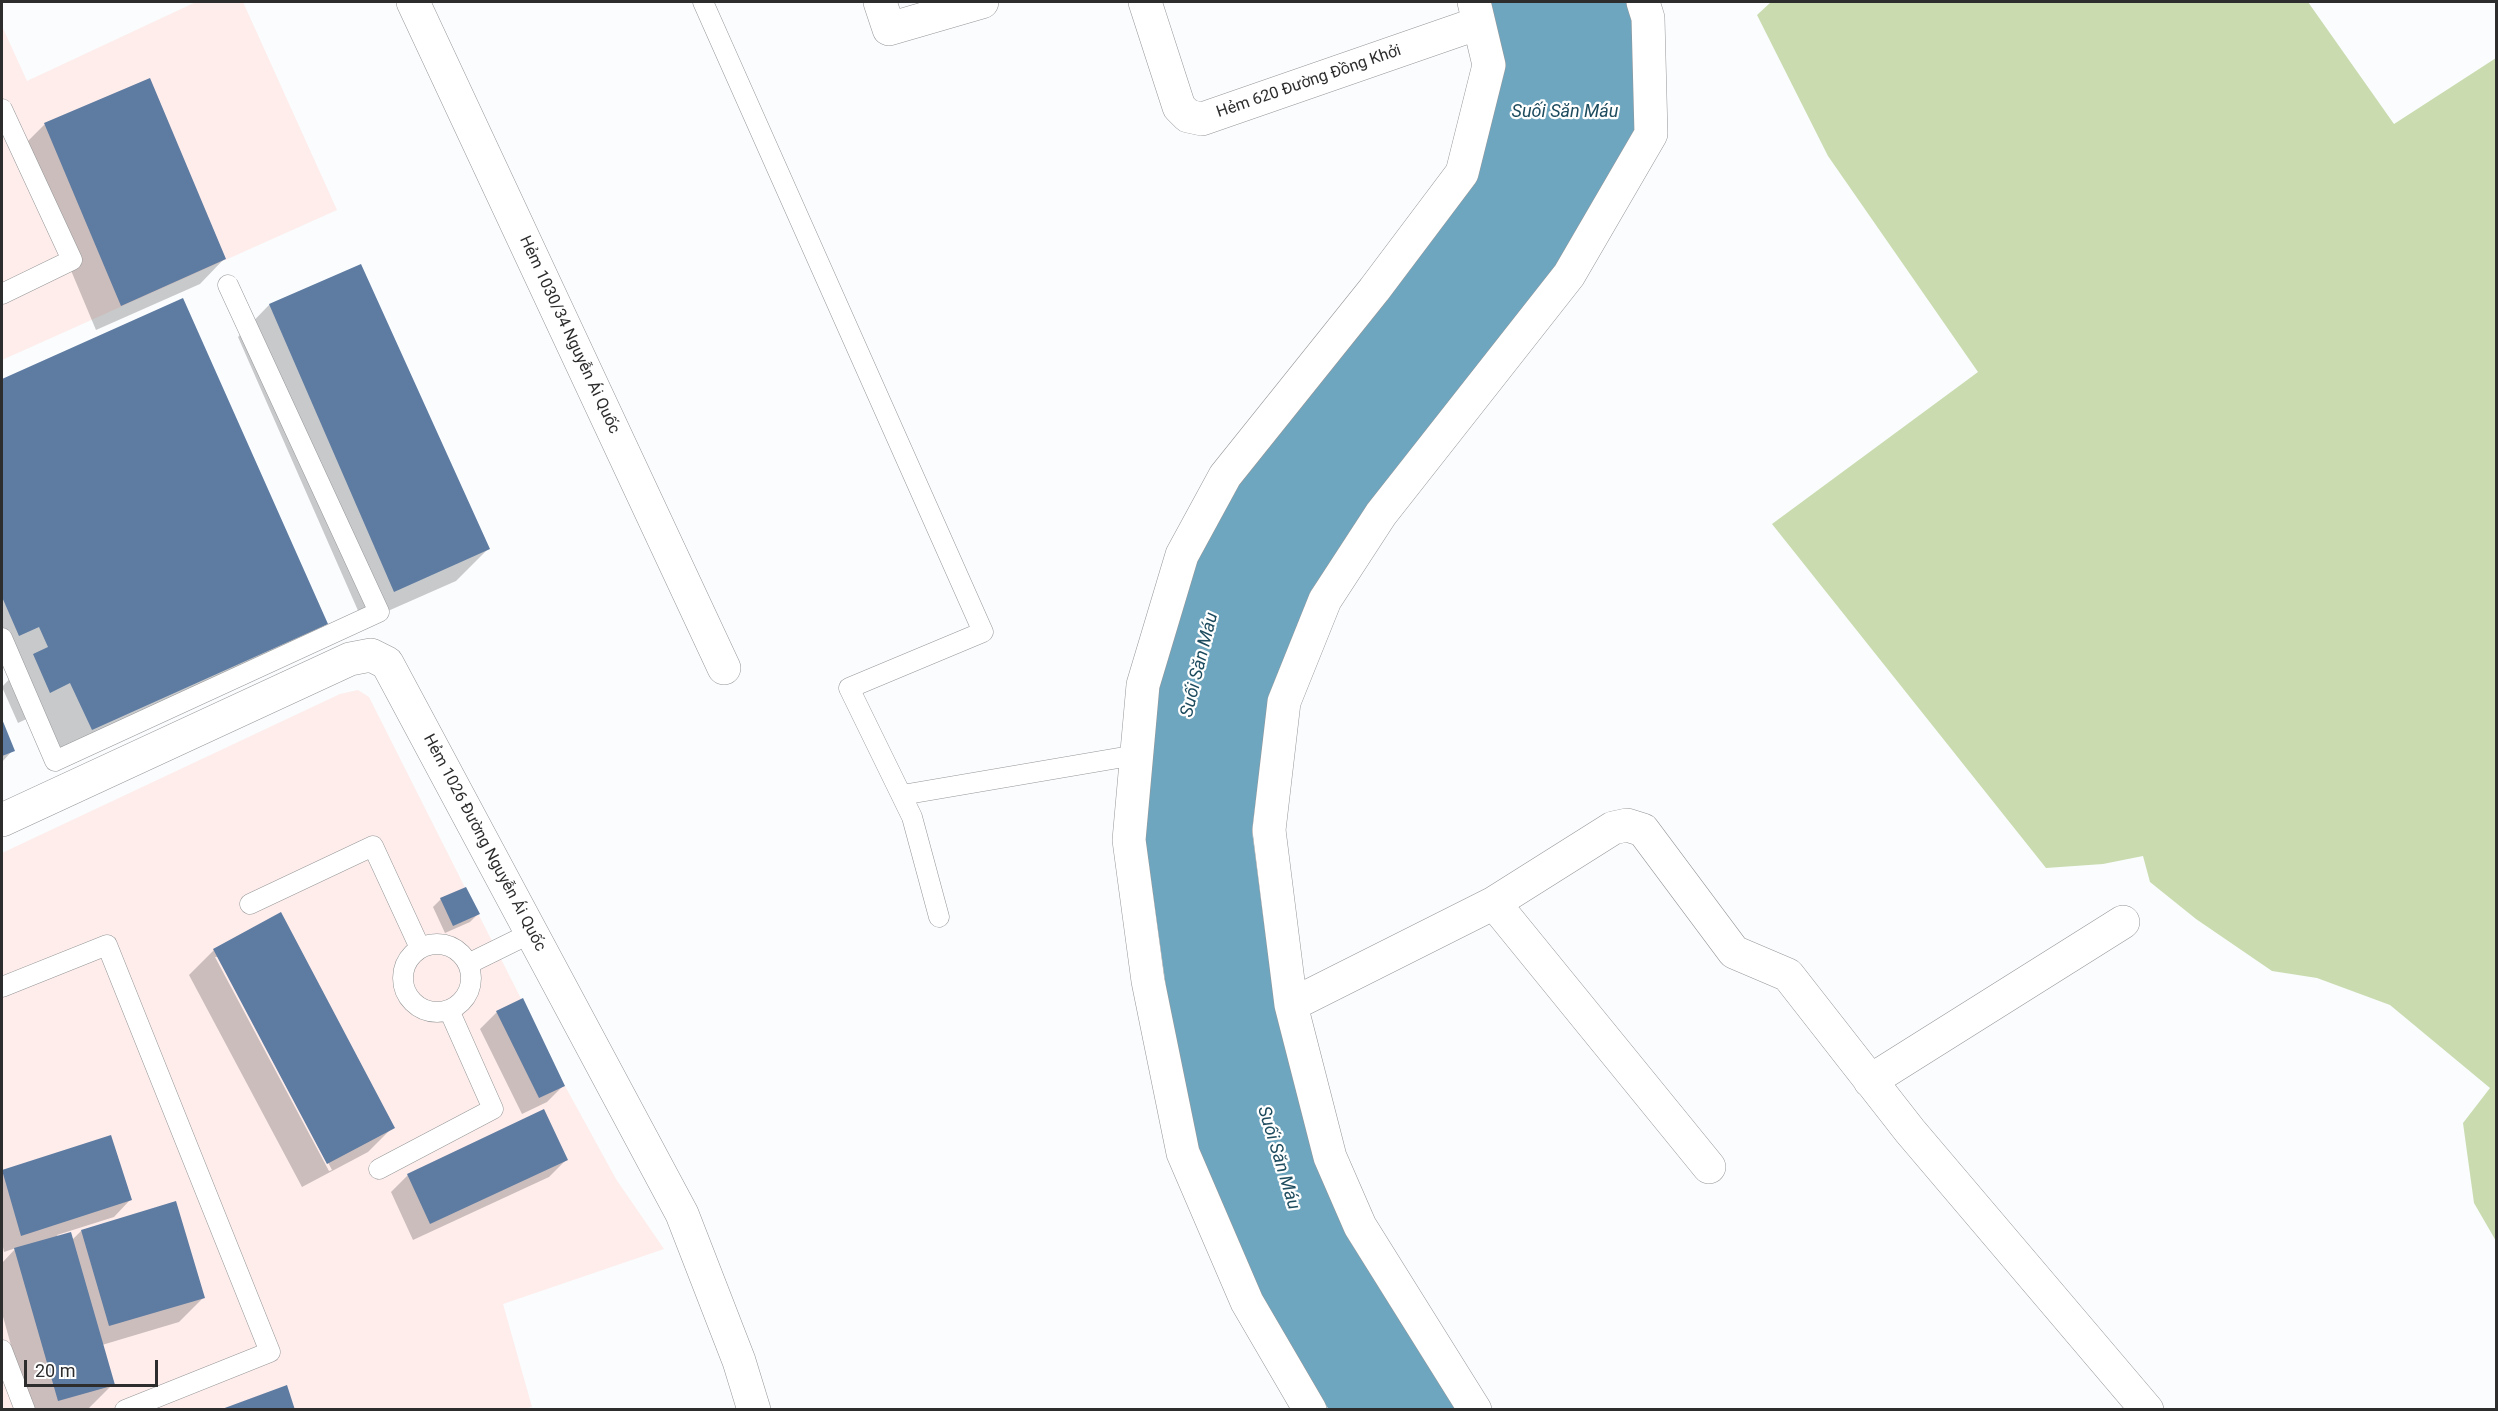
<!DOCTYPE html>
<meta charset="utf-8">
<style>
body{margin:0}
#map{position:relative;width:2498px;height:1411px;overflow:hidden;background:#fafcfe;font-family:Roboto,sans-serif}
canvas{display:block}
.frame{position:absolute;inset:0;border:3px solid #2d2d2e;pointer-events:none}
.scale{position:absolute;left:24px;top:1360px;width:134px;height:27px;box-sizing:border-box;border:3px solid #2d2d2e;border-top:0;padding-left:8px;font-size:18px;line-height:21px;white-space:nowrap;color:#2d2d2e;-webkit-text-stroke:4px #fff;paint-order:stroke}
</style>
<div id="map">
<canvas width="2498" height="1411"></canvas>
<div class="frame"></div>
<div class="scale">20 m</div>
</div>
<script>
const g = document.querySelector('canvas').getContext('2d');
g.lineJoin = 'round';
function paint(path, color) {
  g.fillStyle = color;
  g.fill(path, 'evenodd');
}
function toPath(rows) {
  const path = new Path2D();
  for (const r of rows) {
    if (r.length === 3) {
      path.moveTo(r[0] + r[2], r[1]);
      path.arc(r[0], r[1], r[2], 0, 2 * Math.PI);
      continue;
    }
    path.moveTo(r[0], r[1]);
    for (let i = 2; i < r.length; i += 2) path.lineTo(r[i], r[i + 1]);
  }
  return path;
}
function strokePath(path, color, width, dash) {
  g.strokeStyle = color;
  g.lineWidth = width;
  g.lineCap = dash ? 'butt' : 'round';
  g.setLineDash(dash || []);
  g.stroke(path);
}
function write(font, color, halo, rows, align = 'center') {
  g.font = font + ' Roboto,sans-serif';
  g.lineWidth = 4.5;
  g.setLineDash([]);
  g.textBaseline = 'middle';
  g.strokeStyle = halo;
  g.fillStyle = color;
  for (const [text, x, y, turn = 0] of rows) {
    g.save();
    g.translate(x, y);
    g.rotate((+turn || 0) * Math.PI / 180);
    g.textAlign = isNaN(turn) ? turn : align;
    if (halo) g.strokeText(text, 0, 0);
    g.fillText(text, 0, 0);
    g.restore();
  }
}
const commercial = toPath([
 [196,2,243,2,337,210,2,360,2,26,27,81],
 [358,690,369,697,565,1086,616,1179,664,1249,503,1304,532,1407,523,1409,2,1409,2,853,340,694]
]);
const green = toPath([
 [1771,2,2308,2,2394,124,2496,58,2496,1241,2474,1203,2463,1123,2490,1088,2390,1005,2317,978,2272,971,2196,919,2150,882,2143,856,2103,864,2046,868,1772,524,1978,372,1828,156,1757,15]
]);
const water = toPath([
 [1489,2,1627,2,1633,18,1635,129,1557,265,1372,502,1311,591,1269,695,1252,831,1275,1007,1315,1163,1348,1238,1456,1409,1329,1410,1262,1298,1198,1150,1166,987,1145,837,1158,688,1196,563,1239,484,1477,178,1505,69]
]);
const shadow = toPath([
 [149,80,224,259,200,284,96,330,20,149,44,125],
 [360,265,488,549,456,581,363,622,238,337,269,305],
 [183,300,326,623,294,655,60,760,39,713,18,723,2,687,14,674,2,660,2,381],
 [2,722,13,750,2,762],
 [441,899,478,914,470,922,445,933,433,907],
 [214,950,393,1127,368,1152,302,1187,189,975],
 [215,957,219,957,332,1170,329,1171],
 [497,1012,564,1085,547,1102,522,1114,480,1029],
 [110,1137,130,1200,114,1217,57,1235,58,1237,72,1240,81,1231,203,1298,179,1322,102,1345,113,1384,88,1409,29,1410,2,1313,2,1263,16,1248,4,1252,2,1242,2,1172],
 [566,1160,549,1177,413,1240,391,1192,408,1175]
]);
const building = toPath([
 [150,78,226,259,121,306,44,123],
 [361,264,490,549,394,592,269,304],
 [183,298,328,624,92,730,70,683,50,693,33,654,48,647,39,627,19,636,2,597,2,379],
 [2,719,15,751,2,756],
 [466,887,480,914,453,926,440,898],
 [281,912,395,1128,327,1164,213,949],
 [523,998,565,1086,539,1098,496,1011],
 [544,1109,568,1160,430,1224,407,1174],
 [111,1135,132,1200,21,1236,2,1170],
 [176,1201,205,1298,109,1326,81,1230],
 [71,1232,115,1385,58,1401,14,1248],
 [287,1385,295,1410,222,1410,222,1409]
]);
const lane = toPath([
 [703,2,983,632,849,688,912,817,939,917],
 [2,109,72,260,2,294],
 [2,638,55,761,379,612,228,285],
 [902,795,1136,755],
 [250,904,373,846,420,948],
 [437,978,34],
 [468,964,531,933],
 [2,987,107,945,270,1352,125,1410],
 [379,1169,493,1109,449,1010],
 [2,1350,25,1410]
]);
const street = toPath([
 [413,2,724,668],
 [880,2,889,29,982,2],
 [1145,2,1179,107,1188,116,1202,119,1479,23],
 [2,820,350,659,371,655,387,663,682,1214,739,1361,754,1410],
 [1494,903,1709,1167],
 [1291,1005,1494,903,1613,828,1627,825,1643,830,1734,952,1788,975,1910,1131,2147,1410],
 [1870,1081,2123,922],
 [1310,1410,1247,1302,1183,1153,1148,981,1129,840,1143,685,1182,555,1225,476,1374,290,1462,173,1489,65,1474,2],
 [1475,1410,1360,1226,1330,1157,1291,1005,1269,830,1284,702,1325,600,1381,514,1569,275,1651,134,1648,18,1643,2]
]);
const streetNames = [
 ["Hẻm 620 Đường Đồng Khởi",1309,82,-19],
 ["Hẻm 1030/34 Nguyễn Ái Quốc",569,335,65],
 ["Hẻm 1026 Đường Nguyễn Ái Quốc",484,843,62]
];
const waterNames = [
 ["Suối Săn Máu",1565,112],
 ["Suối Săn Máu",1200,665,-76],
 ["Suối Săn Máu",1278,1158,73]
];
paint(commercial, '#feedeb');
paint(green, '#cadcaf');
paint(water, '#6fa6bf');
paint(shadow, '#0003');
paint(building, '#5e7ba1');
strokePath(lane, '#959698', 21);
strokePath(street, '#959698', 34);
strokePath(lane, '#fff', 20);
strokePath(street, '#fff', 33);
write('16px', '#2d2d2e', '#fff', streetNames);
write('italic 18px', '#1e4c5f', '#fff', waterNames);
</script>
